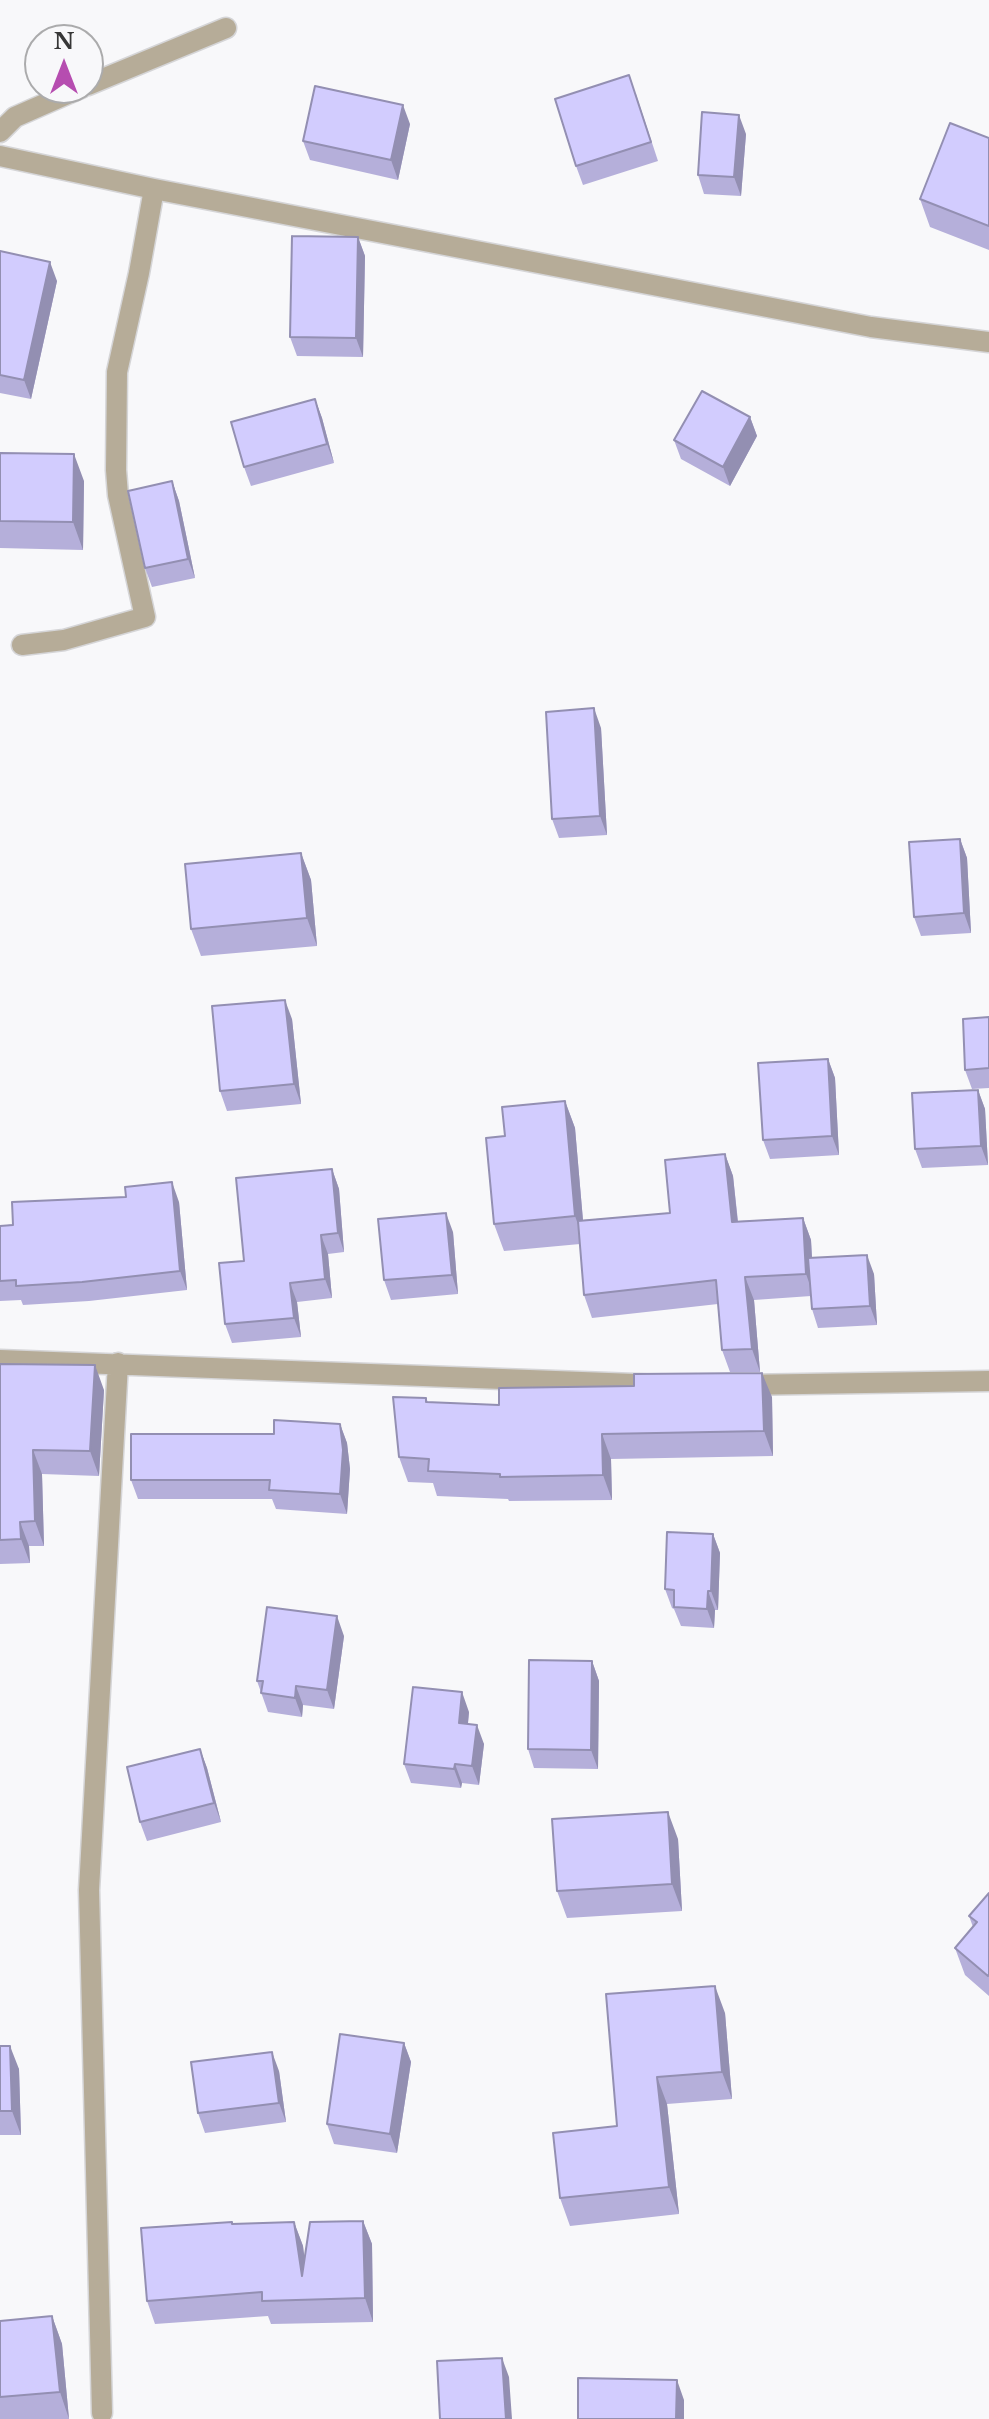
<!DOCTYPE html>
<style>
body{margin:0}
#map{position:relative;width:989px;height:2419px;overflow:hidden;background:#f8f8fa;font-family:"Libre Baskerville",serif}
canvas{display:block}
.north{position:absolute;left:24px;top:24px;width:80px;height:80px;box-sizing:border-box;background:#f8f8fa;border:2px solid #ababac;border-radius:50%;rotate:0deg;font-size:22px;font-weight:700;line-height:32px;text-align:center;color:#373737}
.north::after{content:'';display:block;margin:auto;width:28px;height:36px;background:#b64db0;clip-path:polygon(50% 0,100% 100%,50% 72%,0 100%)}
</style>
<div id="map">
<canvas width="989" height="2419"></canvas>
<div class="north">N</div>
</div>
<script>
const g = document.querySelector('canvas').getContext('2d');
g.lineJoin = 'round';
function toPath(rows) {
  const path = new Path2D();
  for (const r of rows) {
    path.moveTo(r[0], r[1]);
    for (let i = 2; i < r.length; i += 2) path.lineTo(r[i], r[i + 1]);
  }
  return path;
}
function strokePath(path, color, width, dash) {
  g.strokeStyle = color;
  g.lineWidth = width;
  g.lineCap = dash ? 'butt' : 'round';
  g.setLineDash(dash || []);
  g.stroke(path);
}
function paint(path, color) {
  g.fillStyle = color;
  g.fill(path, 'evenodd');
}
const street = toPath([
 [88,85,226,28],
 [0,132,15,117,81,88],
 [0,156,154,189,871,327,989,342],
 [22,645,64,640,145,617,118,495,116,470,117,372,139,273,154,189],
 [0,1360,661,1385],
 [741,1385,989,1381],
 [102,2413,89,1890,118,1363]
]);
const wall = toPath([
 [636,94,658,161,583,185,576,166],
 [410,124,398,180,310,160,303,141],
 [746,134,741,196,704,194,698,175],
 [989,138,989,250,930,227,920,199],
 [358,237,365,256,363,357,297,356,290,337],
 [0,251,57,281,31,399,0,393],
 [315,399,322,418,334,463,251,486,244,467],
 [750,417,757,436,730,486,681,459,674,440],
 [0,453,84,481,83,550,0,548],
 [172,481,179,501,195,578,152,587,145,568],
 [601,728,607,835,559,838,552,819],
 [960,839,967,858,971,933,921,936,914,917],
 [301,853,311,880,317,946,201,956,191,929],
 [989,1017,989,1088,972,1089,965,1070],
 [292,1019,301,1104,227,1111,220,1091],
 [828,1059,835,1078,839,1155,770,1159,763,1140],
 [978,1090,985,1109,988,1165,922,1168,915,1149],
 [565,1101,575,1128,583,1220,670,1213,725,1154,733,1176,738,1221,803,1218,811,1240,812,1258,874,1274,877,1325,818,1328,812,1309,811,1296,754,1300,760,1372,730,1372,722,1350,718,1304,592,1318,584,1295,580,1244,504,1251,494,1224,505,1136],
 [332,1169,339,1189,344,1252,328,1254,332,1298,297,1302,301,1337,232,1343,225,1324,244,1261],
 [179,1202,187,1290,89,1301,23,1305,21,1300,0,1301,0,1226],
 [453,1232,458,1294,391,1300,384,1280],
 [0,1364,104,1390,99,1476,42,1474,44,1546,29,1546,30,1563,0,1564],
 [772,1397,773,1456,611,1459,612,1500,509,1501,508,1499,437,1496,433,1483,408,1482,399,1457,426,1398,428,1402,499,1405],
 [340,1424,347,1443,350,1469,347,1514,276,1509,272,1499,138,1499,131,1480,274,1434],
 [713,1534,720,1553,718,1610,715,1610,714,1628,681,1626,674,1609,672,1608,665,1589],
 [344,1636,334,1709,303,1705,302,1717,268,1712,257,1681],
 [592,1661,599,1681,598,1769,534,1768,528,1749],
 [469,1712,468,1724,484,1744,479,1785,462,1783,461,1788,411,1783,404,1764],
 [200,1749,207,1768,221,1822,147,1841,140,1822],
 [678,1839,682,1911,567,1918,557,1891],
 [989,1893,989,1996,965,1975,955,1948,973,1927,969,1916],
 [606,1994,725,2013,732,2099,667,2104,679,2214,570,2226,560,2198,617,2126],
 [404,2043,411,2062,397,2153,334,2144,327,2124],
 [0,2046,19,2069,21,2135,0,2135],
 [279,2071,286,2122,205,2133,198,2113],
 [363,2221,372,2244,373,2322,271,2324,268,2316,155,2324,147,2301,232,2224,294,2222,303,2246,304,2258],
 [52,2316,62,2344,69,2419,0,2419,0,2321]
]);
const shadedWall = toPath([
 [403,105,410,124,398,180,391,160],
 [739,115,746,134,741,196,734,177],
 [358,237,365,256,363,357,356,338],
 [50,262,57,281,31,399,24,380],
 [315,399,322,418,334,463,327,444],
 [750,417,757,436,730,486,723,467],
 [74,454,84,481,83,550,73,522],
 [172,481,179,501,195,578,188,559],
 [594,708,601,728,607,835,600,816],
 [960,839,967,858,971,933,964,913],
 [301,853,311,880,317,946,307,918],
 [285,1000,292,1019,301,1104,294,1084],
 [828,1059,835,1078,839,1155,832,1136],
 [978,1090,985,1109,988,1165,981,1146],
 [565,1101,575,1128,585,1244,575,1216],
 [725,1154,733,1176,740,1244,732,1222],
 [332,1169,339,1189,344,1252,338,1233],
 [172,1182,179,1202,187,1290,180,1271],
 [446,1213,453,1232,458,1294,452,1275],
 [803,1218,811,1240,814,1296,806,1274],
 [321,1235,328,1254,332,1298,325,1279],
 [867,1255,874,1274,877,1325,870,1306],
 [745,1277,754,1300,760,1372,752,1349],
 [290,1283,297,1302,301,1337,294,1318],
 [95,1365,104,1390,99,1476,90,1451],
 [762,1373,772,1397,773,1456,764,1431],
 [340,1424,347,1443,350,1469,347,1514,340,1494],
 [602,1434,611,1459,612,1500,603,1475],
 [33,1450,42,1474,44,1546,35,1521],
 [20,1522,29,1546,30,1563,21,1539],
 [713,1534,720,1553,718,1610,711,1591],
 [708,1591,715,1610,714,1628,707,1609],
 [337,1616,344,1636,334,1709,327,1690],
 [592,1661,599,1681,598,1769,591,1750],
 [296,1686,303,1705,302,1717,295,1698],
 [462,1692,469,1712,466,1742,459,1723],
 [477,1725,484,1744,479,1785,472,1766],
 [200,1749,207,1768,221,1822,214,1803],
 [455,1764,462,1783,461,1788,454,1769],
 [668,1812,678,1839,682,1911,672,1884],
 [715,1986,725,2013,732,2099,722,2072],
 [404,2043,411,2062,397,2153,390,2134],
 [10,2046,19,2069,21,2135,12,2111],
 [272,2052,279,2071,286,2122,279,2103],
 [657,2077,667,2104,679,2214,669,2187],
 [363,2221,372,2244,373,2322,365,2298],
 [294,2222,303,2246,310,2300,302,2276],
 [52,2316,62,2344,69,2419,60,2392],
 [502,2358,509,2377,512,2419,506,2419],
 [677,2380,684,2400,684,2419,676,2419]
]);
const building = toPath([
 [629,75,651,142,576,166,555,99,629,75],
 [315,86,403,105,391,160,303,141,315,86],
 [702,112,739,115,734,177,698,175,702,112],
 [950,123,989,138,989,226,920,199,950,123],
 [292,236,358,237,356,338,290,337,292,236],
 [0,251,50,262,24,380,0,375,0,251],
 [702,391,750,417,723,467,674,440,702,391],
 [315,399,327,444,244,467,231,422,315,399],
 [0,453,74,454,73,522,0,521,0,453],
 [172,481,188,559,145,568,128,491,172,481],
 [594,708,600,816,552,819,546,712,594,708],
 [960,839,964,913,914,917,909,842,960,839],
 [301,853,307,918,191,929,185,864,301,853],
 [285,1000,294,1084,220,1091,212,1006,285,1000],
 [989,1017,989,1068,965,1070,963,1019,989,1017],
 [828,1059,832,1136,763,1140,758,1063,828,1059],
 [978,1090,981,1146,915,1149,912,1093,978,1090],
 [565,1101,575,1216,494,1224,486,1138,505,1136,502,1107,565,1101],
 [725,1154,732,1222,803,1218,806,1274,745,1277,752,1349,722,1350,716,1280,584,1295,578,1221,670,1213,665,1160,725,1154],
 [332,1169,338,1233,321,1235,325,1279,290,1283,294,1318,225,1324,219,1263,244,1261,236,1178,332,1169],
 [172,1182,180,1271,82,1282,16,1286,16,1280,0,1281,0,1226,13,1225,12,1202,126,1197,125,1187,172,1182],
 [446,1213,452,1275,384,1280,378,1219,446,1213],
 [867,1255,870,1306,812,1309,808,1258,867,1255],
 [0,1364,95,1365,90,1451,33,1450,35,1521,20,1522,21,1539,0,1540,0,1364],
 [762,1373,764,1431,602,1434,603,1475,500,1477,500,1474,428,1471,429,1459,399,1457,393,1397,426,1398,426,1402,499,1405,499,1388,634,1386,634,1374,762,1373],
 [274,1420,340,1424,343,1450,340,1494,269,1490,270,1480,131,1480,131,1434,274,1434,274,1420],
 [667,1532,713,1534,711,1591,708,1591,707,1609,674,1607,674,1590,665,1589,667,1532],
 [267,1607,337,1616,327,1690,296,1686,295,1698,261,1693,263,1681,257,1681,267,1607],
 [529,1660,592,1661,591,1750,528,1749,529,1660],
 [413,1687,462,1692,459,1723,477,1725,472,1766,455,1764,454,1769,404,1764,413,1687],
 [200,1749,214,1803,140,1822,127,1767,200,1749],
 [668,1812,672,1884,557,1891,552,1819,668,1812],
 [989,1893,989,1974,988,1976,955,1948,977,1922,969,1916,989,1893],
 [715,1986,722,2072,657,2077,669,2187,560,2198,553,2133,617,2126,606,1994,715,1986],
 [340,2034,404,2043,390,2134,327,2124,340,2034],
 [0,2046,10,2046,12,2111,0,2111,0,2046],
 [272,2052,279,2103,198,2113,191,2062,272,2052],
 [363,2221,365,2298,262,2301,262,2292,147,2301,141,2228,232,2222,232,2224,294,2222,302,2276,310,2222,363,2221],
 [52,2316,60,2392,0,2397,0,2321,52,2316],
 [502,2358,506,2419,440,2419,437,2361,502,2358],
 [578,2378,677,2380,676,2419,578,2419,578,2378]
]);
strokePath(street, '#d5d5d7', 23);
strokePath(street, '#b6ac98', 20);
paint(wall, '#b5afda');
paint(shadedWall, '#938fb2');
paint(building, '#d2ccfe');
strokePath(building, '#938fb2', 2);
</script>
